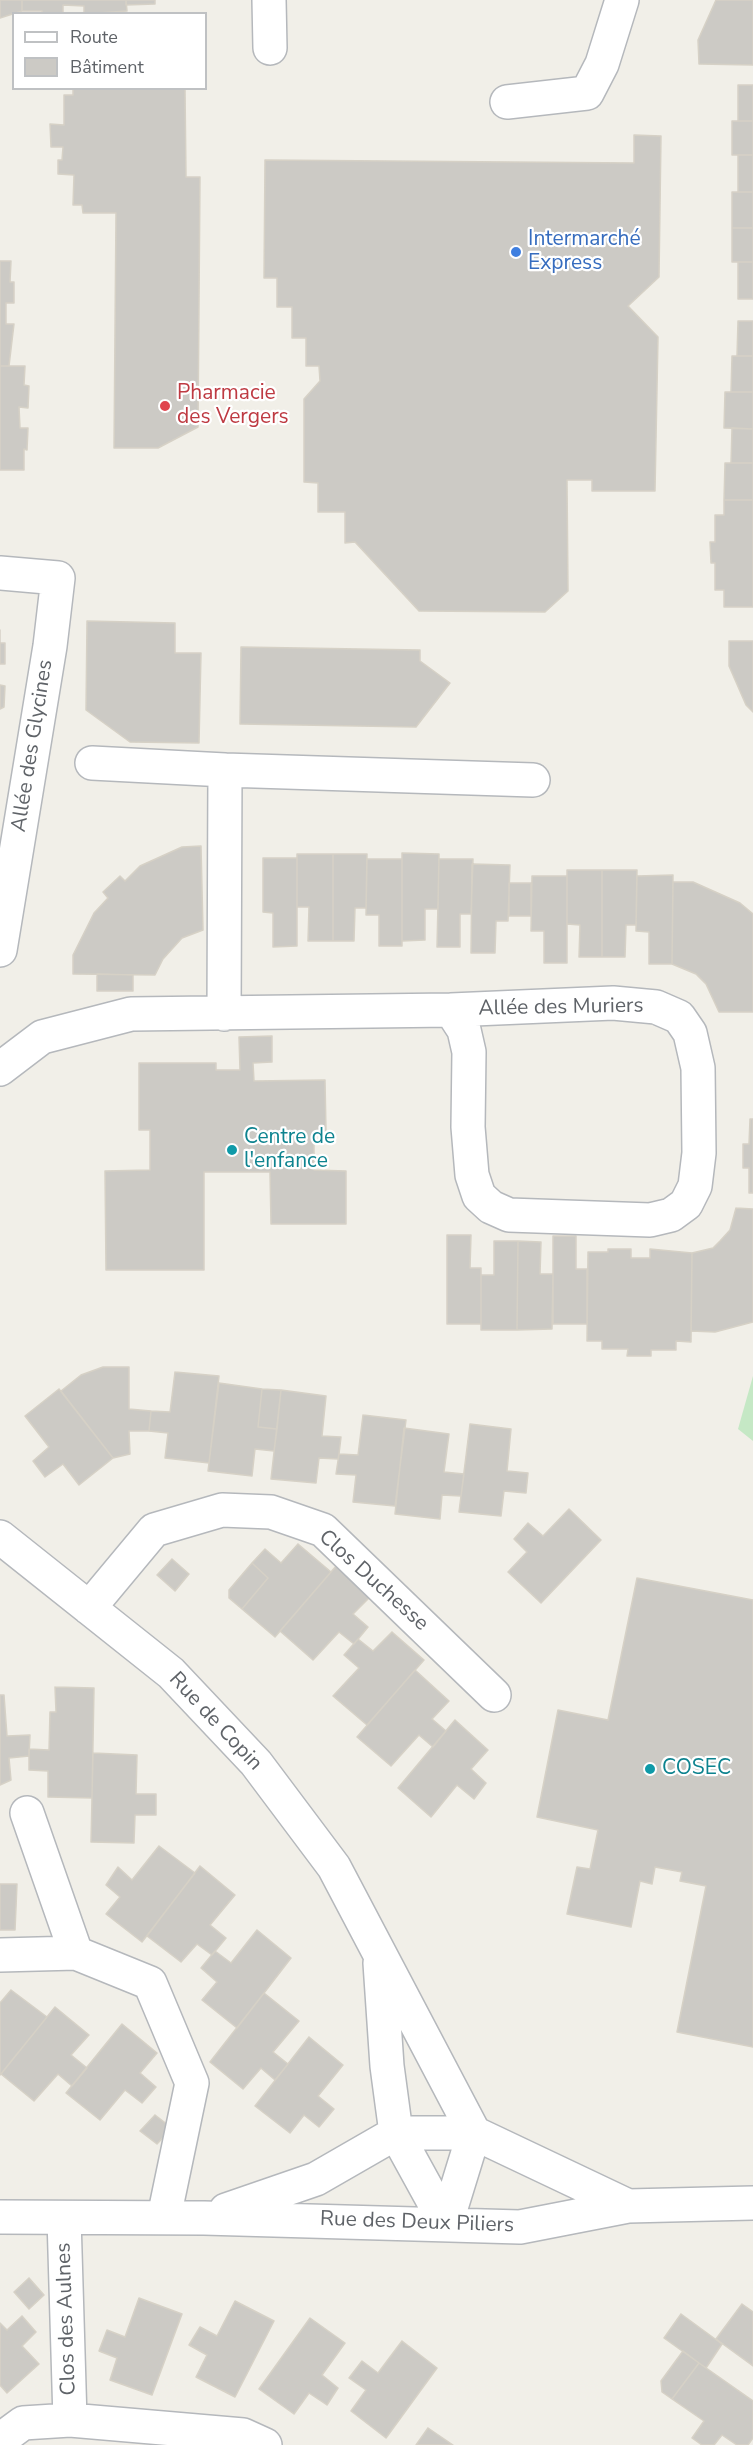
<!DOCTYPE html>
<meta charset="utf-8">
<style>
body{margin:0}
#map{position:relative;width:753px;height:2445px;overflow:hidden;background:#f1efe8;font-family:"Nunito Sans",sans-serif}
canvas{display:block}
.legend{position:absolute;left:12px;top:12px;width:195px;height:78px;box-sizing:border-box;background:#fff;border:2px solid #bfc1c3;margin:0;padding:8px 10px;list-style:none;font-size:18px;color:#5f6368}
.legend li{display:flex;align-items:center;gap:12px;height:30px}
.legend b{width:30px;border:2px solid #bfc1c3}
</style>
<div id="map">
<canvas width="753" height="2445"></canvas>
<ul class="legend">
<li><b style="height:8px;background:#fff"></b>Route</li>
<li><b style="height:16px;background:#cccac5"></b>Bâtiment</li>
</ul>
</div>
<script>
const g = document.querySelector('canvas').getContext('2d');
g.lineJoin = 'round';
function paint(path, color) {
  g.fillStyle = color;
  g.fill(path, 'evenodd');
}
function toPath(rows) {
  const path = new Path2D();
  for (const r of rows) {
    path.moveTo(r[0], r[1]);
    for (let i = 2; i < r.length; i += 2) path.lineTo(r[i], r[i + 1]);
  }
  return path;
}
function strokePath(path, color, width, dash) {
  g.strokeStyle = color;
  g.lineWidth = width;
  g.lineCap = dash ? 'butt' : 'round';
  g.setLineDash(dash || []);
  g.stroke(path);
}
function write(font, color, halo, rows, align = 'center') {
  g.font = font + ' "Nunito Sans",sans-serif';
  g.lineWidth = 4.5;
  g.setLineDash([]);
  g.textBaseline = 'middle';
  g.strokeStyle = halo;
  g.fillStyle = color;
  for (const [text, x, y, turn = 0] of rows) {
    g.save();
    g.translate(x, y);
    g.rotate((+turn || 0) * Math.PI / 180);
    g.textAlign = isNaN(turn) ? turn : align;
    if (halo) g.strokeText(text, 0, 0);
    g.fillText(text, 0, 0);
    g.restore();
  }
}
const green = toPath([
 [753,1376,753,1441,738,1429]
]);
const building = toPath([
 [0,0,22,0,22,11,0,18,0,0],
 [22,0,126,0,127,11,84,14,84,6,63,5,63,14,42,14,42,11,22,11,22,0],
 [126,0,155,0,155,4,126,5,126,0],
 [716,0,753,0,753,65,699,64,698,40,716,0],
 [738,85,753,85,753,121,738,121,738,85],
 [73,88,185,88,186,177,200,177,198,427,158,448,114,448,116,213,83,213,82,205,73,205,74,175,58,174,58,160,62,160,63,147,51,147,50,124,64,125,64,95,73,95,73,88],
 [732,121,753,121,753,155,732,155,732,121],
 [634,135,661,136,659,277,628,306,658,337,655,491,592,491,592,480,567,480,568,591,545,612,419,611,355,542,345,543,345,512,318,512,318,483,304,482,304,399,320,381,319,366,306,366,306,338,292,338,292,307,277,307,277,278,264,278,265,160,634,163,634,135],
 [738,155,753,155,753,192,738,192,738,155],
 [732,192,753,192,753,228,732,228,732,192],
 [732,228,753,228,753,262,732,262,732,228],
 [0,261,11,261,10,282,14,282,14,303,6,303,6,324,14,324,9,366,0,366,0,261],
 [738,262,753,262,753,299,738,299,738,262],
 [738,321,753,321,753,356,737,356,738,321],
 [732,356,753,356,753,392,731,392,732,356],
 [0,366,25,366,24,385,29,386,28,408,19,407,20,428,28,428,27,450,24,449,24,470,0,470,0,366],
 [725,392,753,392,753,429,724,428,725,392],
 [732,428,753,429,753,463,731,463,732,428],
 [725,463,753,463,753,500,724,500,725,463],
 [724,500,753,500,753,607,724,607,724,590,715,590,715,563,711,563,710,542,715,542,715,515,724,515,724,500],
 [87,621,175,623,175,653,201,653,199,743,130,742,86,710,87,621],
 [0,630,0,643,5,643,5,664,0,664,0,630],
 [729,641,753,641,753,712,746,705,729,666,729,641],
 [241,647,420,650,420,661,450,683,416,727,240,724,241,647],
 [0,685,5,686,4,707,0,709,0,685],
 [201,846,203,930,182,938,163,959,155,975,73,974,73,955,94,913,108,898,103,892,120,876,125,881,140,866,182,847,201,846],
 [402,853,439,854,438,909,425,909,425,940,402,941,402,853],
 [297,854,333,854,333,941,308,941,309,907,297,907,297,854],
 [333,854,367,854,366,908,355,908,354,941,333,941,333,854],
 [263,858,297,858,297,946,273,947,273,913,263,912,263,858],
 [367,859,402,859,402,946,379,946,379,915,366,915,367,859],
 [439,859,473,859,471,914,460,914,460,947,437,947,439,859],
 [472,864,510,865,508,921,496,921,495,953,471,953,472,864],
 [567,870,602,870,602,957,579,957,580,925,567,924,567,870],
 [602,870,637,870,636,925,626,925,625,957,602,957,602,870],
 [673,875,672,964,649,964,649,932,636,931,637,876,673,875],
 [532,876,567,876,567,963,544,963,544,931,531,931,532,876],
 [673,882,693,882,740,903,753,914,753,1012,719,1012,706,984,696,974,672,964,673,882],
 [509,883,531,883,531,916,509,916,509,883],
 [97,974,133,975,133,991,97,991,97,974],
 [272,1036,272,1062,253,1063,254,1081,325,1080,326,1131,314,1131,314,1170,346,1171,346,1224,271,1224,270,1172,204,1172,204,1270,106,1270,105,1171,150,1170,150,1130,139,1130,139,1063,216,1063,216,1070,240,1070,239,1037,272,1036],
 [750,1119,753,1119,753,1193,749,1193,749,1168,743,1168,743,1144,749,1144,750,1119],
 [736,1208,753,1209,753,1322,715,1332,691,1331,692,1253,713,1248,720,1241,730,1230,736,1208],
 [447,1235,471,1235,470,1268,481,1268,481,1324,447,1324,447,1235],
 [553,1236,576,1236,576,1269,587,1269,587,1324,553,1324,553,1236],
 [494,1241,518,1241,517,1330,481,1330,481,1275,494,1275,494,1241],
 [518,1241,541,1242,540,1274,553,1274,552,1329,517,1330,518,1241],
 [608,1249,631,1249,631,1258,650,1258,650,1249,692,1253,691,1342,676,1341,676,1350,651,1350,651,1356,627,1356,628,1349,602,1349,602,1341,587,1341,588,1252,608,1252,608,1249],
 [103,1367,129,1367,129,1409,151,1411,149,1431,129,1431,130,1454,113,1458,61,1391,81,1375,103,1367],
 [175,1372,219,1376,209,1463,165,1458,168,1433,149,1431,151,1411,170,1412,175,1372],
 [219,1383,262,1389,258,1427,277,1429,274,1451,255,1449,252,1476,208,1471,219,1383],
 [59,1389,113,1458,79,1485,63,1464,45,1477,33,1461,49,1447,25,1416,59,1389],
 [262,1389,281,1390,277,1429,258,1427,262,1389],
 [281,1390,326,1396,322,1436,341,1437,339,1454,338,1459,319,1458,316,1483,271,1479,281,1390],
 [363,1415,406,1420,395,1506,353,1502,356,1475,336,1474,339,1454,358,1455,363,1415],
 [470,1424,511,1429,507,1471,528,1473,526,1493,504,1491,501,1516,459,1512,470,1424],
 [404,1428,449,1434,444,1472,464,1474,461,1496,442,1495,440,1519,395,1514,404,1428],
 [569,1509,601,1540,541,1603,508,1572,527,1552,514,1539,528,1523,543,1536,569,1509],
 [298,1544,331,1572,275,1637,242,1609,268,1578,252,1563,265,1549,281,1563,298,1544],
 [172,1559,189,1574,175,1591,157,1575,172,1559],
 [252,1563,268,1578,242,1609,229,1598,229,1590,252,1563],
 [337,1565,371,1596,353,1614,368,1627,354,1644,339,1632,313,1660,280,1631,337,1565],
 [637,1578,753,1600,753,2047,677,2032,706,1886,680,1881,682,1872,655,1867,652,1884,640,1881,631,1927,567,1914,577,1867,590,1869,598,1830,537,1817,558,1710,608,1720,637,1578],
 [392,1632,424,1660,367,1725,333,1696,359,1668,344,1655,358,1639,373,1651,392,1632],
 [415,1670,449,1701,432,1719,446,1731,433,1747,419,1735,391,1766,357,1737,415,1670],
 [55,1687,94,1688,92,1798,48,1797,48,1771,29,1770,29,1749,49,1750,50,1712,56,1712,55,1687],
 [0,1695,4,1695,7,1736,30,1735,29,1756,9,1758,11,1780,0,1785,0,1695],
 [455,1720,488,1750,471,1769,486,1783,474,1799,457,1785,431,1817,398,1788,455,1720],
 [93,1753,137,1755,136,1794,156,1794,156,1815,135,1815,134,1843,91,1842,93,1753],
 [159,1846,195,1873,142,1942,106,1914,120,1897,106,1885,118,1867,132,1880,159,1846],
 [200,1866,235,1895,210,1925,226,1938,212,1955,197,1944,181,1962,147,1936,200,1866],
 [0,1884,17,1884,15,1930,0,1930,0,1884],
 [257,1930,291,1958,237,2028,202,2000,217,1982,201,1968,215,1951,231,1963,257,1930],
 [11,1990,47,2017,0,2075,0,2003,11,1990],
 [264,1993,299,2021,273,2052,288,2064,275,2080,261,2068,243,2089,210,2062,264,1993],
 [55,2007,89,2035,71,2055,87,2068,72,2086,58,2074,34,2101,1,2074,55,2007],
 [122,2024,157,2053,140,2073,156,2087,142,2103,125,2090,100,2120,66,2093,122,2024],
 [309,2037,343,2065,318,2096,334,2109,319,2127,304,2115,290,2133,255,2106,309,2037],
 [155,2115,172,2128,157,2144,140,2131,155,2115],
 [29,2278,44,2295,29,2309,14,2292,29,2278],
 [139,2298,182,2314,152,2395,110,2380,117,2358,99,2351,107,2330,125,2337,139,2298],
 [235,2301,274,2321,235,2397,196,2377,207,2355,189,2345,200,2327,217,2336,235,2301],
 [742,2304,753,2312,753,2366,716,2339,742,2304],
 [681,2314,722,2344,706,2368,664,2338,681,2314],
 [22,2316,36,2332,22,2346,39,2364,7,2393,0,2385,0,2323,7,2330,22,2316],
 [310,2318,345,2343,322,2375,338,2388,327,2405,309,2393,294,2414,259,2389,310,2318],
 [402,2341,437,2368,386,2438,351,2411,366,2390,349,2378,362,2361,378,2373,402,2341],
 [683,2351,699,2363,672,2399,662,2392,661,2381,683,2351],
 [699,2363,753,2401,753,2438,748,2445,737,2445,722,2435,714,2445,702,2445,692,2438,704,2421,672,2399,699,2363],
 [428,2428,453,2445,416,2445,428,2428]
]);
const minor = toPath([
 [269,0,270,48],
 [507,102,587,93,602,64,622,0],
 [0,573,58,578,50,646,0,950],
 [92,763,225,770],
 [613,1003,656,1007,679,1017,690,1033,698,1068,699,1153,695,1186,686,1204,671,1215,650,1220,509,1215,491,1207,479,1196,472,1175,468,1127,469,1052,464,1030,451,1010,613,1003],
 [224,1014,225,770,533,780],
 [0,1069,42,1037,131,1014,451,1010],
 [0,1537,171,1673,256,1763,334,1867,474,2133,446,2224],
 [89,1608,154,1530,222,1510,271,1512,323,1530,494,1695],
 [27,1813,76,1953],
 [0,1955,76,1953,150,1983,192,2083,164,2217],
 [380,1963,387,2066,396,2133,446,2224],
 [226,2210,316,2179,396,2133,474,2133,628,2206],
 [0,2217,204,2218,520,2227,628,2206,753,2203],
 [64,2218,70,2420],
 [0,2440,23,2423,70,2420,243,2435,265,2445]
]);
const markers = [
 [516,252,6,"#3f7fe0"],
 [165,406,6,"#e0444e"],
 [232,1150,6,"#0f9aa8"],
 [650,1769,6,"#0f9aa8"]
];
const shopNames = [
 ["Intermarché",528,240],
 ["Express",528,264]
];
const healthNames = [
 ["Pharmacie",177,394],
 ["des Vergers",177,418]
];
const streetNames = [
 ["Allée des Glycines",33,746,-81],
 ["Allée des Muriers",561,1008,-1],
 ["Clos Duchesse",373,1581,42],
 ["Rue de Copin",215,1722,47],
 ["Rue des Deux Piliers",417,2223,2],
 ["Clos des Aulnes",67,2319,-92]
];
const cultureNames = [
 ["Centre de",244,1138],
 ["l'enfance",244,1162],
 ["COSEC",662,1769]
];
paint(green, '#c5e8c5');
paint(building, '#cccac5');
strokePath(building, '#d6d1c6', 1.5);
strokePath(minor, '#b5b8bc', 36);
strokePath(minor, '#fff', 33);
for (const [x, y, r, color] of markers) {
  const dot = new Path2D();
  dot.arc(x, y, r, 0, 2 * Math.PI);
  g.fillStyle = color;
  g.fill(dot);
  strokePath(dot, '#fff', 2);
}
write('21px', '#366cbe', '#fff', shopNames, 'left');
write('21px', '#be3a42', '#fff', healthNames, 'left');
write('21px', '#5f6368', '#fff', streetNames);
write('21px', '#0d838f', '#fff', cultureNames, 'left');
</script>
